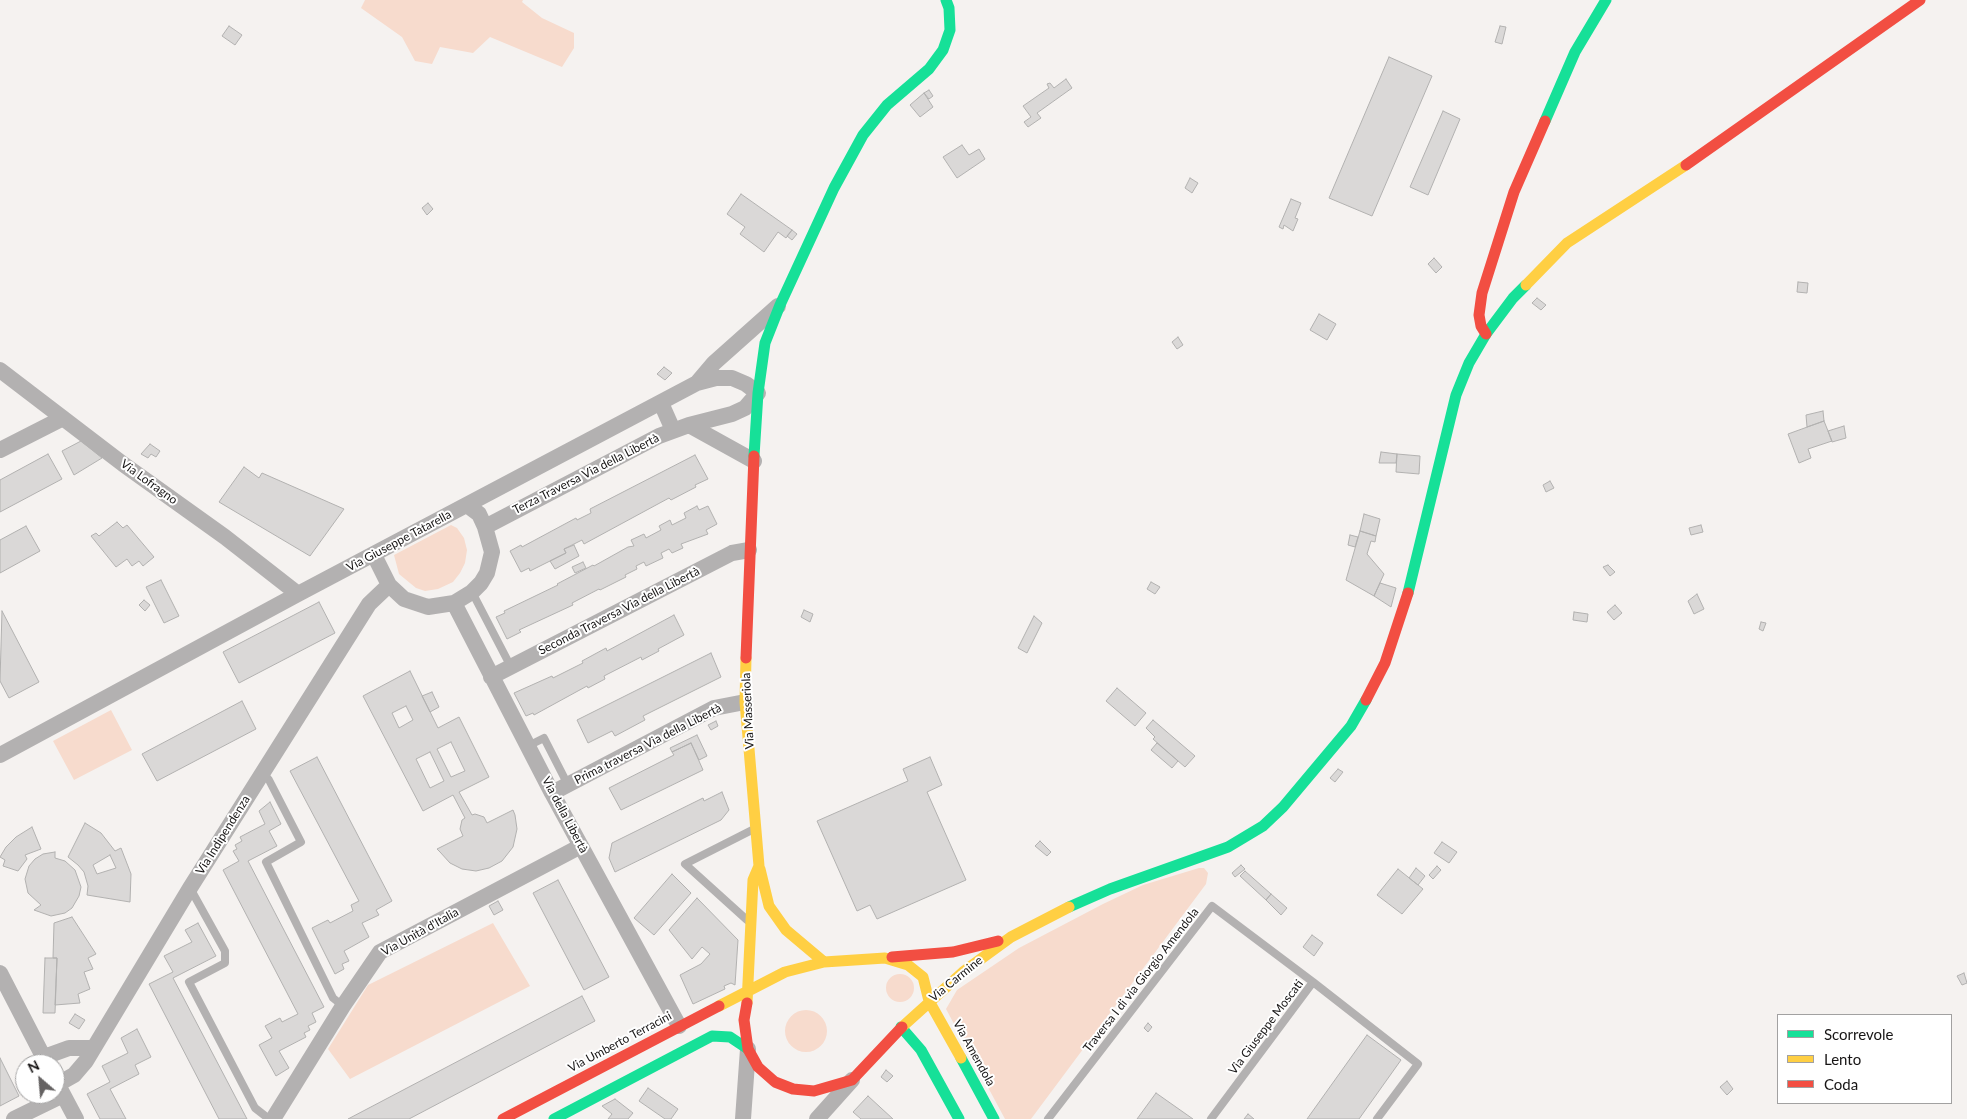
<!DOCTYPE html>
<meta charset="utf-8">
<style>
body{margin:0}
#map{position:relative;width:1967px;height:1119px;overflow:hidden;background:#f5f2f0;font-family:Lato,sans-serif}
canvas{display:block}
.legend{position:absolute;left:1777px;top:1014px;width:175px;height:90px;box-sizing:border-box;background:#fff;border:1px solid #a2a1a1;margin:0;padding:6px 9px;list-style:none;font-size:15px;color:#171515}
.legend li{display:flex;align-items:center;gap:10px;height:25px}
.legend b{width:25px;border:1px solid #a2a1a1}
.north{position:absolute;left:15px;top:1054px;width:50px;height:50px;box-sizing:border-box;background:#fff;border:1px solid #a2a1a1;border-radius:50%;rotate:333deg;font-size:14px;font-weight:700;line-height:20px;text-align:center;color:#171515}
.north::after{content:'';display:block;margin:auto;width:18px;height:22px;background:#656262;clip-path:polygon(50% 0,100% 100%,50% 72%,0 100%)}
</style>
<div id="map">
<canvas width="1967" height="1119"></canvas>
<ul class="legend">
<li><b style="height:6px;background:#16e098"></b>Scorrevole</li>
<li><b style="height:6px;background:#ffcf43"></b>Lento</li>
<li><b style="height:6px;background:#f24e42"></b>Coda</li>
</ul>
<div class="north">N</div>
</div>
<script>
const g = document.querySelector('canvas').getContext('2d');
g.lineJoin = 'round';
function paint(path, color) {
  g.fillStyle = color;
  g.fill(path, 'evenodd');
}
function toPath(rows) {
  const path = new Path2D();
  for (const r of rows) {
    if (r.length === 3) {
      path.moveTo(r[0] + r[2], r[1]);
      path.arc(r[0], r[1], r[2], 0, 2 * Math.PI);
      continue;
    }
    path.moveTo(r[0], r[1]);
    for (let i = 2; i < r.length; i += 2) path.lineTo(r[i], r[i + 1]);
  }
  return path;
}
function strokePath(path, color, width, dash) {
  g.strokeStyle = color;
  g.lineWidth = width;
  g.lineCap = dash ? 'butt' : 'round';
  g.setLineDash(dash || []);
  g.stroke(path);
}
function write(font, color, halo, rows, align = 'center') {
  g.font = font + ' Lato,sans-serif';
  g.lineWidth = 4;
  g.setLineDash([]);
  g.textBaseline = 'middle';
  g.strokeStyle = halo;
  g.fillStyle = color;
  for (const [text, x, y, turn = 0] of rows) {
    g.save();
    g.translate(x, y);
    g.rotate((+turn || 0) * Math.PI / 180);
    g.textAlign = isNaN(turn) ? turn : align;
    if (halo) g.strokeText(text, 0, 0);
    g.fillText(text, 0, 0);
    g.restore();
  }
}
const green = toPath([
 [365,0,523,0,522,2,542,18,574,33,574,48,562,67,490,37,473,53,440,47,432,64,415,61,402,37,361,8],
 [451,525,457,528,464,538,467,550,465,563,460,573,453,582,438,589,425,591,416,588,399,574,394,555],
 [111,710,132,750,74,780,53,741],
 [1199,868,1204,868,1208,873,1206,884,1031,1119,1005,1119,946,1009,957,990,1019,948,1103,904,1143,885],
 [493,923,530,986,350,1079,328,1049,368,985],
 [900,988,14],
 [806,1031,21]
]);
const building = toPath([
 [229,26,242,35,235,45,222,36,229,26],
 [1500,26,1506,27,1502,44,1495,42,1500,26],
 [1389,57,1432,76,1372,216,1329,198,1389,57],
 [1066,79,1072,88,1037,113,1041,118,1028,127,1024,122,1031,117,1023,106,1049,88,1047,84,1050,83,1054,88,1066,79],
 [929,90,933,96,929,99,924,93,929,90],
 [924,93,933,107,920,117,910,105,924,93],
 [1443,111,1460,119,1428,195,1410,187,1443,111],
 [962,145,969,155,979,149,985,159,957,178,943,157,962,145],
 [1190,178,1198,183,1192,193,1185,188,1190,178],
 [741,194,792,230,786,238,778,232,764,252,740,234,745,227,727,214,741,194],
 [1291,199,1301,203,1295,218,1298,219,1293,231,1284,225,1283,229,1279,227,1291,199],
 [428,203,433,209,427,215,422,208,428,203],
 [792,230,797,234,792,240,787,236,792,230],
 [1434,258,1442,267,1436,273,1428,264,1434,258],
 [1798,282,1808,283,1807,293,1797,292,1798,282],
 [1537,298,1546,305,1541,310,1532,303,1537,298],
 [1319,314,1336,324,1327,340,1310,330,1319,314],
 [1178,337,1183,345,1177,349,1172,342,1178,337],
 [664,367,672,373,665,380,657,374,664,367],
 [1823,411,1824,421,1807,427,1806,415,1823,411],
 [1824,421,1832,441,1808,449,1811,458,1799,463,1788,434,1824,421],
 [1844,426,1846,438,1832,442,1828,431,1844,426],
 [81,441,102,458,74,475,62,451,81,441],
 [150,444,160,451,156,457,151,454,148,458,141,454,150,444],
 [1381,452,1397,454,1396,463,1379,463,1381,452],
 [48,454,62,479,0,512,0,480,48,454],
 [1397,454,1420,456,1419,474,1396,472,1397,454],
 [695,455,708,479,695,485,696,487,671,500,669,498,584,544,582,540,564,549,566,553,530,571,529,568,521,572,510,551,521,545,522,547,576,518,577,520,591,513,590,509,695,455],
 [244,467,259,478,262,473,344,509,310,556,219,502,244,467],
 [1550,481,1554,488,1546,492,1543,485,1550,481],
 [697,506,699,510,708,506,717,524,706,530,708,534,681,544,683,548,672,553,669,549,661,553,663,558,646,566,644,562,636,566,637,569,625,575,626,577,600,590,599,589,572,603,573,605,519,630,521,632,507,639,496,617,505,613,504,611,558,585,557,584,593,565,594,566,628,547,634,546,631,540,644,534,646,538,661,530,659,526,670,520,672,525,686,518,684,513,697,506],
 [1364,514,1380,519,1376,536,1360,531,1364,514],
 [117,522,123,528,127,525,154,557,143,566,139,561,132,566,127,559,116,567,91,536,96,533,99,536,117,522],
 [1701,525,1703,532,1691,535,1689,528,1701,525],
 [26,526,40,551,0,573,0,540,26,526],
 [1360,531,1376,536,1375,542,1371,541,1367,554,1384,574,1374,596,1346,580,1360,531],
 [1350,535,1358,537,1355,547,1348,545,1350,535],
 [574,545,579,556,555,569,550,561,566,553,564,549,574,545],
 [583,562,586,568,575,573,572,567,583,562],
 [1608,565,1615,572,1610,576,1603,567,1608,565],
 [161,580,179,616,164,623,146,587,161,580],
 [1151,582,1160,587,1155,594,1147,589,1151,582],
 [1380,583,1396,588,1391,607,1374,596,1380,583],
 [1697,594,1704,609,1694,614,1688,601,1697,594],
 [144,600,150,605,145,611,139,605,144,600],
 [319,602,335,633,239,683,223,652,319,602],
 [1615,605,1622,613,1614,620,1607,612,1615,605],
 [804,610,813,614,810,622,801,617,804,610],
 [2,611,39,682,9,698,0,681,2,611],
 [1574,612,1588,614,1587,622,1573,620,1574,612],
 [674,615,684,635,658,649,659,651,642,660,641,657,604,676,605,679,588,688,587,686,534,715,533,713,526,716,514,693,552,676,553,678,583,663,582,661,606,648,607,651,674,615],
 [1034,616,1042,623,1027,653,1018,648,1034,616],
 [1761,622,1766,623,1763,631,1759,629,1761,622],
 [711,653,721,677,643,716,645,720,615,736,612,731,588,743,577,720,711,653],
 [410,671,438,728,459,717,489,777,459,792,472,815,475,814,484,817,487,823,513,810,515,815,517,829,513,847,502,861,489,868,476,871,462,869,450,863,440,852,437,849,463,836,460,829,462,820,465,818,453,795,423,811,363,696,410,671],
 [406,706,413,720,399,728,392,713,406,706],
 [451,742,465,771,451,777,437,749,451,742],
 [430,752,444,781,430,788,416,759,430,752],
 [1117,688,1146,713,1135,726,1106,701,1117,688],
 [432,692,439,707,430,712,422,696,432,692],
 [242,701,256,729,157,781,142,754,242,701],
 [1153,720,1195,756,1185,767,1153,739,1155,737,1146,728,1153,720],
 [716,721,718,726,711,730,708,725,716,721],
 [697,735,707,756,699,760,691,743,672,752,670,748,697,735],
 [691,743,703,770,621,810,609,788,674,755,672,752,691,743],
 [1157,743,1178,761,1172,768,1151,750,1157,743],
 [317,757,392,901,376,910,379,915,362,923,369,937,344,951,349,961,342,964,344,969,335,974,312,928,328,920,330,923,353,911,351,905,359,901,290,771,317,757],
 [930,757,942,785,927,792,966,880,877,919,870,905,857,911,817,821,908,781,903,769,930,757],
 [1338,769,1343,772,1335,782,1330,778,1338,769],
 [722,792,729,810,721,820,615,872,609,858,612,843,703,798,704,801,722,792],
 [270,802,281,824,269,831,277,846,248,861,324,1007,312,1013,316,1022,308,1026,310,1030,304,1033,306,1037,279,1051,289,1068,276,1076,259,1045,272,1038,265,1026,280,1018,282,1022,298,1014,223,870,239,861,233,851,237,849,235,845,242,841,240,837,265,824,259,811,270,802],
 [85,823,101,833,115,851,121,848,131,874,130,902,87,895,88,886,84,872,78,865,68,857,85,823],
 [110,855,116,868,97,874,93,865,110,855],
 [32,827,41,849,25,855,27,859,18,871,3,866,5,860,0,857,6,847,16,837,32,827],
 [1040,841,1051,852,1047,856,1035,846,1040,841],
 [1442,842,1457,852,1449,863,1434,853,1442,842],
 [55,852,55,858,65,861,75,870,81,887,79,896,72,908,65,913,51,916,34,910,41,905,28,893,25,879,29,866,35,859,43,854,55,852],
 [1241,865,1245,869,1235,877,1232,873,1241,865],
 [1437,866,1441,870,1433,879,1429,875,1437,866],
 [1416,868,1425,876,1418,885,1409,878,1416,868],
 [1398,869,1423,889,1402,914,1377,895,1398,869],
 [1245,871,1271,894,1266,900,1240,876,1245,871],
 [672,874,691,893,654,935,634,918,672,874],
 [558,880,609,977,584,990,533,893,558,880],
 [1271,894,1287,908,1281,915,1266,900,1271,894],
 [697,898,738,940,735,985,731,983,724,986,725,989,693,1004,680,975,701,964,710,954,702,947,692,959,669,930,697,898],
 [498,901,503,910,494,915,489,906,498,901],
 [72,917,96,954,88,958,93,969,84,972,90,989,78,994,80,1003,55,1005,57,958,53,958,54,923,72,917],
 [198,923,216,956,173,978,247,1119,219,1119,149,984,173,972,164,956,192,942,185,930,198,923],
 [1312,935,1323,943,1314,956,1303,947,1312,935],
 [45,958,57,958,55,1013,43,1013,45,958],
 [1964,973,1967,983,1962,985,1957,976,1964,973],
 [582,996,595,1021,409,1119,348,1119,582,996],
 [75,1014,85,1020,79,1029,69,1023,75,1014],
 [1148,1023,1152,1027,1148,1032,1144,1028,1148,1023],
 [137,1029,151,1057,135,1065,139,1074,110,1089,126,1119,100,1119,87,1094,110,1082,102,1066,128,1053,121,1038,137,1029],
 [1367,1035,1401,1060,1359,1119,1307,1119,1367,1035],
 [0,1058,19,1096,0,1106,0,1058],
 [886,1070,893,1076,887,1082,881,1077,886,1070],
 [1727,1081,1733,1089,1727,1095,1720,1087,1727,1081],
 [648,1088,678,1109,671,1119,665,1119,639,1101,648,1088],
 [1156,1093,1193,1119,1137,1119,1156,1093],
 [868,1096,893,1119,861,1119,853,1112,868,1096],
 [615,1099,633,1113,628,1119,608,1119,612,1114,602,1106,615,1099],
 [1248,1114,1254,1119,1244,1119,1248,1114]
]);
const lane = toPath([
 [472,592,511,667],
 [528,746,544,738,568,785],
 [262,772,269,780,301,842,266,862,333,998,343,1006],
 [190,888,225,951,225,963,189,982,255,1108,269,1119],
 [747,920,685,864,754,829],
 [1048,1119,1212,906,1313,982],
 [1211,1119,1313,982,1418,1064,1377,1119]
]);
const street = toPath([
 [0,370,123,464,225,537,298,594],
 [661,403,673,430],
 [689,425,754,461],
 [0,450,63,418],
 [485,527,659,436,689,425,732,414,745,408,758,393,746,384,732,378,716,378,697,383],
 [374,555,389,585,404,599,428,607,454,603,472,592,481,583,487,573,492,552,485,527,479,514,467,505],
 [454,603,552,793,679,1026],
 [491,677,732,553,749,550],
 [0,755,298,594,697,383,714,363,778,306],
 [552,793,714,708,745,702],
 [0,973,47,1064],
 [44,1057,69,1048,93,1048],
 [58,1084,74,1075,86,1061,190,888,369,604,389,585],
 [58,1085,76,1119],
 [14,1119,63,1095],
 [273,1119,343,1006,380,952,581,846],
 [743,1119,748,1049],
 [817,1119,852,1080]
]);
const fast = toPath([
 [1545,121,1575,52,1606,0],
 [754,456,758,393,765,343,780,305,834,188,863,135,887,105,929,69,943,50,950,30,949,8,946,0],
 [1408,593,1456,395,1469,363,1486,334,1513,298,1526,285],
 [1069,907,1110,889,1228,847,1263,826,1283,807,1351,726,1366,700],
 [901,1027,921,1050,959,1119],
 [961,1058,994,1119],
 [554,1119,712,1036,730,1037,748,1049]
]);
const slow = toPath([
 [1526,285,1567,243,1686,165],
 [746,658,745,702,759,866,753,880,747,1003],
 [760,869,769,906,786,930,824,962],
 [719,1006,785,972,824,962,885,958,908,965,923,977,929,1001,961,1058],
 [902,1027,963,972,1011,937,1069,907]
]);
const jam = toPath([
 [1686,165,1920,0],
 [1486,334,1481,326,1479,315,1482,293,1514,192,1545,121],
 [746,658,754,456],
 [1366,700,1385,663,1408,593],
 [892,957,953,952,998,941],
 [747,1003,744,1020,748,1049,758,1067,775,1082,793,1089,814,1091,852,1080,902,1027],
 [503,1119,719,1006]
]);
const streetNames = [
 ["Terza Traversa Via della Libertà",586,474,-27],
 ["Via Lofragno",149,482,36],
 ["Via Giuseppe Tatarella",399,541,-28],
 ["Seconda Traversa Via della Libertà",619,611,-27],
 ["Via Masseriola",748,711,-93],
 ["Prima traversa Via della Libertà",648,744,-27],
 ["Via della Libertà",565,815,62],
 ["Via Indipendenza",223,835,-58],
 ["Via Unità d'Italia",420,932,-29],
 ["Via Carmine",956,979,-39],
 ["Traversa I di via Giorgio Amendola",1141,980,-52],
 ["Via Giuseppe Moscati",1266,1027,-53],
 ["Via Umberto Terracini",620,1042,-28],
 ["Via Amendola",974,1053,61]
];
paint(green, '#f7dbcd');
paint(building, '#dad8d7');
strokePath(building, '#b2b1b0', 1);
strokePath(lane, '#b3b1b1', 8);
strokePath(street, '#b3b1b1', 16);
strokePath(fast, '#16e098', 11);
strokePath(slow, '#ffcf43', 11);
strokePath(jam, '#f24e42', 11);
write('12px', '#171515', '#fff', streetNames);
</script>
